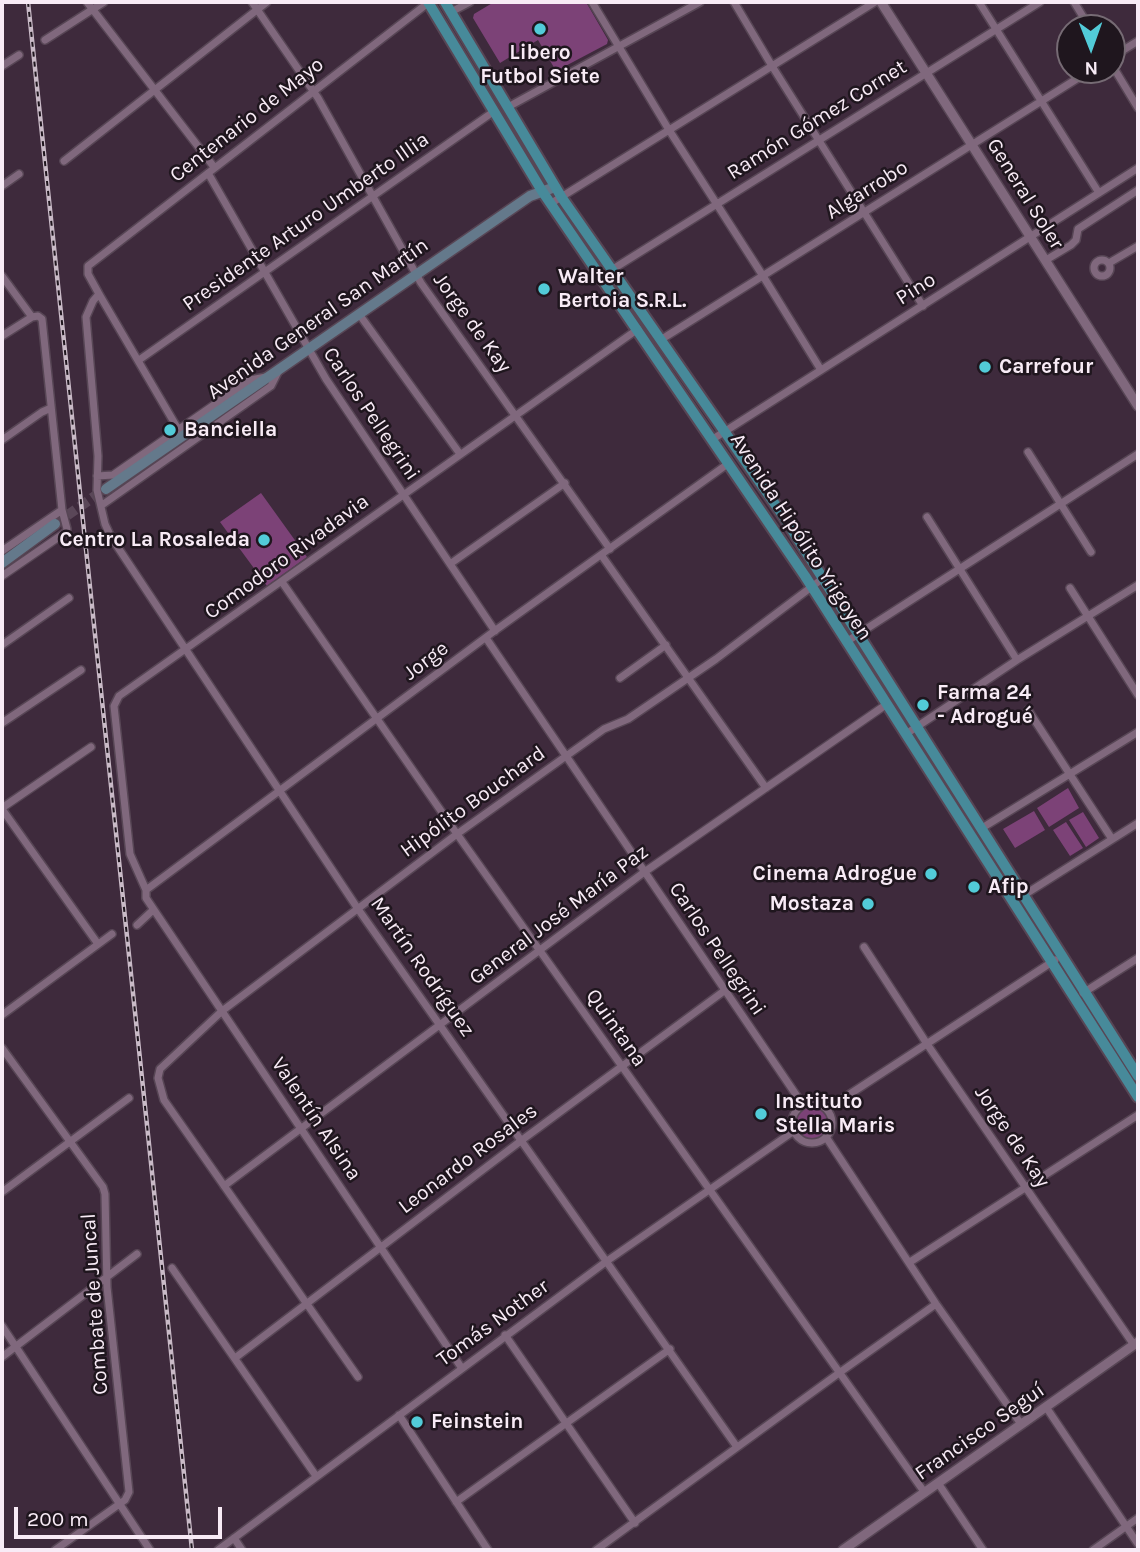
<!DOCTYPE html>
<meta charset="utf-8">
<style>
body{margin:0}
#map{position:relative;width:1140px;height:1552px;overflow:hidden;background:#3e2a3c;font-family:Karla,sans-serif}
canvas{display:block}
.frame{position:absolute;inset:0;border:4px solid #f8ebf6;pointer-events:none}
.north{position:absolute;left:1056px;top:14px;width:70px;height:70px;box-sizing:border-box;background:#1f161e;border:2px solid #766b74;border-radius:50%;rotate:179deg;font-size:19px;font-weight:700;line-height:28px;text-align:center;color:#f8ebf6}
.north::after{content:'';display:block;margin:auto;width:24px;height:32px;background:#52cbd8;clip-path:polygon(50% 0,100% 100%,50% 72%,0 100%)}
.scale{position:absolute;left:14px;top:1507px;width:208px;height:32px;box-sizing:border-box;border:4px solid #f8ebf6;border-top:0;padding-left:9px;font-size:21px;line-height:24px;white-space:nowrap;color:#f8ebf6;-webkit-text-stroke:5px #1f161e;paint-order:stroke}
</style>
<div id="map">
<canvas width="1140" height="1552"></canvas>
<div class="frame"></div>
<div class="north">N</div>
<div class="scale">200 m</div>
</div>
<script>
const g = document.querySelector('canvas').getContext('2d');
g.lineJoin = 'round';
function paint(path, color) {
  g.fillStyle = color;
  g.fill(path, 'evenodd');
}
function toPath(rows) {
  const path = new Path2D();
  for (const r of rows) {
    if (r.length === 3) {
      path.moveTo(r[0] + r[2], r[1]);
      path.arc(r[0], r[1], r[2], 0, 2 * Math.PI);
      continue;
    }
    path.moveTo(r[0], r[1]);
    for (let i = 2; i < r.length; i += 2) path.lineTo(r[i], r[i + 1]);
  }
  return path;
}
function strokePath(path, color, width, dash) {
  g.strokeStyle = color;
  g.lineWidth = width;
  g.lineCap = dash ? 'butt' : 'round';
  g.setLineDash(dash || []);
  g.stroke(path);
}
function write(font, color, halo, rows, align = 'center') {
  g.font = font + ' Karla,sans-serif';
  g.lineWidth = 5;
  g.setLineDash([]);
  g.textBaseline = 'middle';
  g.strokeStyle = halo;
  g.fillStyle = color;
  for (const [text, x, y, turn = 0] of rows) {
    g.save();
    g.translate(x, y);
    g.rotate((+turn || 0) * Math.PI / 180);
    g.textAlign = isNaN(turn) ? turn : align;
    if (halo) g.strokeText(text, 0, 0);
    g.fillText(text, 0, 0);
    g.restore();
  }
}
const green = toPath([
 [494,2,586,2,608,40,607,44,556,71,538,40,500,63,473,18,474,14],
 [261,493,307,557,267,586,220,522],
 [1068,788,1079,808,1049,827,1037,808],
 [1034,811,1045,830,1015,848,1003,829],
 [1083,812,1099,838,1086,847,1069,820],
 [1066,822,1083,848,1070,856,1053,830],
 [812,1123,16]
]);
const secondaryTunnel = toPath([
 [55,524,105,489]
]);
const minor = toPath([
 [87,2,214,167],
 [252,2,318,98,421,283,610,549],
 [592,2,669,130,763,276,821,370],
 [734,2,772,66,923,306],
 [979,2,1099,193],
 [1074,2,1090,28],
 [451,12,470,2],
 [45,40,104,2],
 [1112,57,1138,41],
 [1112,65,1138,108],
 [2,66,19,55],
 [508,107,700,2],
 [64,161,267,2],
 [208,173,326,379,495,631],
 [2,186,19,174],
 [550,204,875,2],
 [1102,268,8],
 [1046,260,1071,245,1076,240,1078,229,1138,190],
 [1109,263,1138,246],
 [613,269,1040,2],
 [2,276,32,317],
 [99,294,93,301,86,317,98,456,97,490,105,524,111,537,358,909,737,1447],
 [359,314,460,454],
 [2,336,32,317,38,316,42,319,62,510,67,529,66,532,2,576],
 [662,339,1091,70],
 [139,360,493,112],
 [178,429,99,294,88,274,88,266,428,3],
 [713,439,1138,168],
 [2,440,42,412,51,408],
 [1028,452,1091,552],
 [97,476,113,475,250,380,266,377],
 [102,505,271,386,279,370],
 [927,517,1017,660],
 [2,551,62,510],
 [602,556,766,788],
 [450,564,565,483],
 [282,582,457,834,925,1493],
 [1070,588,1138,695],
 [486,638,803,1105],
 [846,642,1138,454],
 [2,645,69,598],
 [620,678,666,645],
 [1028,710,1112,839],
 [2,723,81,670],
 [906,734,1017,660,1138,585],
 [2,808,91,747],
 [2,809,98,944],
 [982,828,1138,732],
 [146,890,493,632,729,463],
 [1024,895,1138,823],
 [137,925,152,911],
 [864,947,927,1044,1134,1345],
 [1083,993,1138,958],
 [2,1015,112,934],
 [2,1048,103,1187,105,1194,107,1287,129,1492,125,1500,55,1550],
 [812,1123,20],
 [827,1109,1055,960],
 [826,1137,936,1304,1021,1424],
 [224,1186,643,873,887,704],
 [2,1192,129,1098],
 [910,1262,1138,1115],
 [172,1268,316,1476],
 [2,1326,150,1550],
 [505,1335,635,1523],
 [2,1357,137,1254],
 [235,1358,522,1140,724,991],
 [461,1367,146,898,146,890,130,854,114,706,119,696,638,329],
 [358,1377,164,1100,158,1078,160,1069,222,1011,457,834,604,729,628,719,716,659,822,579],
 [1046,1407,1138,1544],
 [399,1415,488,1550],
 [938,1483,983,1550],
 [456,1502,670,1349],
 [234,1538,242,1550],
 [218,1550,607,1261,794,1131],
 [596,1550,839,1373,936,1304],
 [1093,1550,1138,1518]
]);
const tertiary = toPath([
 [881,2,1138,406],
 [843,1550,1138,1342]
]);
const secondary = toPath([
 [106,489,530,196,555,187],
 [2,563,55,524]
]);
const primary = toPath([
 [428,2,542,191,805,576,1138,1097],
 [445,2,562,198,784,517,1138,1076]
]);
const rail = toPath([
 [28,2,192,1550]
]);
const markers = [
 [540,29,7,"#52cbd8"],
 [544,289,7,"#52cbd8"],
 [985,367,7,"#52cbd8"],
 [170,430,7,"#52cbd8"],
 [264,540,7,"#52cbd8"],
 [923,705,7,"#52cbd8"],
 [931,874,7,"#52cbd8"],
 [974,887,7,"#52cbd8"],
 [868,904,7,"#52cbd8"],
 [761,1114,7,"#52cbd8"],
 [417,1422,7,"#52cbd8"]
];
const poiNames = [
 ["Libero",540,53,"center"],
 ["Futbol Siete",540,77,"center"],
 ["Walter",558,277],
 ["Bertoia S.R.L.",558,301],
 ["Carrefour",999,367],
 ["Banciella",184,430],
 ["Centro La Rosaleda",250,540,"right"],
 ["Farma 24",937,693],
 ["- Adrogué",937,717],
 ["Cinema Adrogue",917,874,"right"],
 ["Afip",988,887],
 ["Mostaza",854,904,"right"],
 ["Instituto",775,1102],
 ["Stella Maris",775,1126],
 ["Feinstein",431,1422]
];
const streetNames = [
 ["Centenario de Mayo",247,120,-38],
 ["Ramón Gómez Cornet",817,120,-32],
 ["Algarrobo",867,190,-32],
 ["General Soler",1025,194,58],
 ["Presidente Arturo Umberto Illia",306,222,-35],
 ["Pino",916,289,-32],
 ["Avenida General San Martín",318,319,-35],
 ["Jorge de Kay",472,323,54],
 ["Carlos Pellegrini",371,414,56],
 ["Avenida Hipólito Yrigoyen",801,537,57],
 ["Comodoro Rivadavia",287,557,-36],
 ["Jorge",426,661,-37],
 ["Hipólito Bouchard",473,802,-36],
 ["General José María Paz",559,915,-37],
 ["Carlos Pellegrini",717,949,56],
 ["Martín Rodríguez",422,967,55],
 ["Quintana",616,1028,55],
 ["Valentín Alsina",316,1119,56],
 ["Jorge de Kay",1012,1137,56],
 ["Leonardo Rosales",468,1159,-37],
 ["Combate de Juncal",95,1304,-94],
 ["Tomás Nother",493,1323,-36],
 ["Francisco Seguí",980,1432,-35]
];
paint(green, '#7c4277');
strokePath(secondaryTunnel, '#5a4758', 10, [10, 5]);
strokePath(minor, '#574655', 10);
strokePath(tertiary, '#574655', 12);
strokePath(secondary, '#574655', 13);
strokePath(primary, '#574655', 14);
strokePath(minor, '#80687d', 7);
strokePath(tertiary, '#80687d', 9);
strokePath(secondary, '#64798b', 10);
strokePath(primary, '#478a9a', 10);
strokePath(rail, '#c9bac7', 4.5);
strokePath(rail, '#1f161e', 2, [5]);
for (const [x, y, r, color] of markers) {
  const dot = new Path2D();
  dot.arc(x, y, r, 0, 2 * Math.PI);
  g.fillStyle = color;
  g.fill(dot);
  strokePath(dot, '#1f161e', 2.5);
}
write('bold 21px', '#f8ebf6', '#1f161e', poiNames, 'left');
write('21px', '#f8ebf6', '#1f161e', streetNames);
</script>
